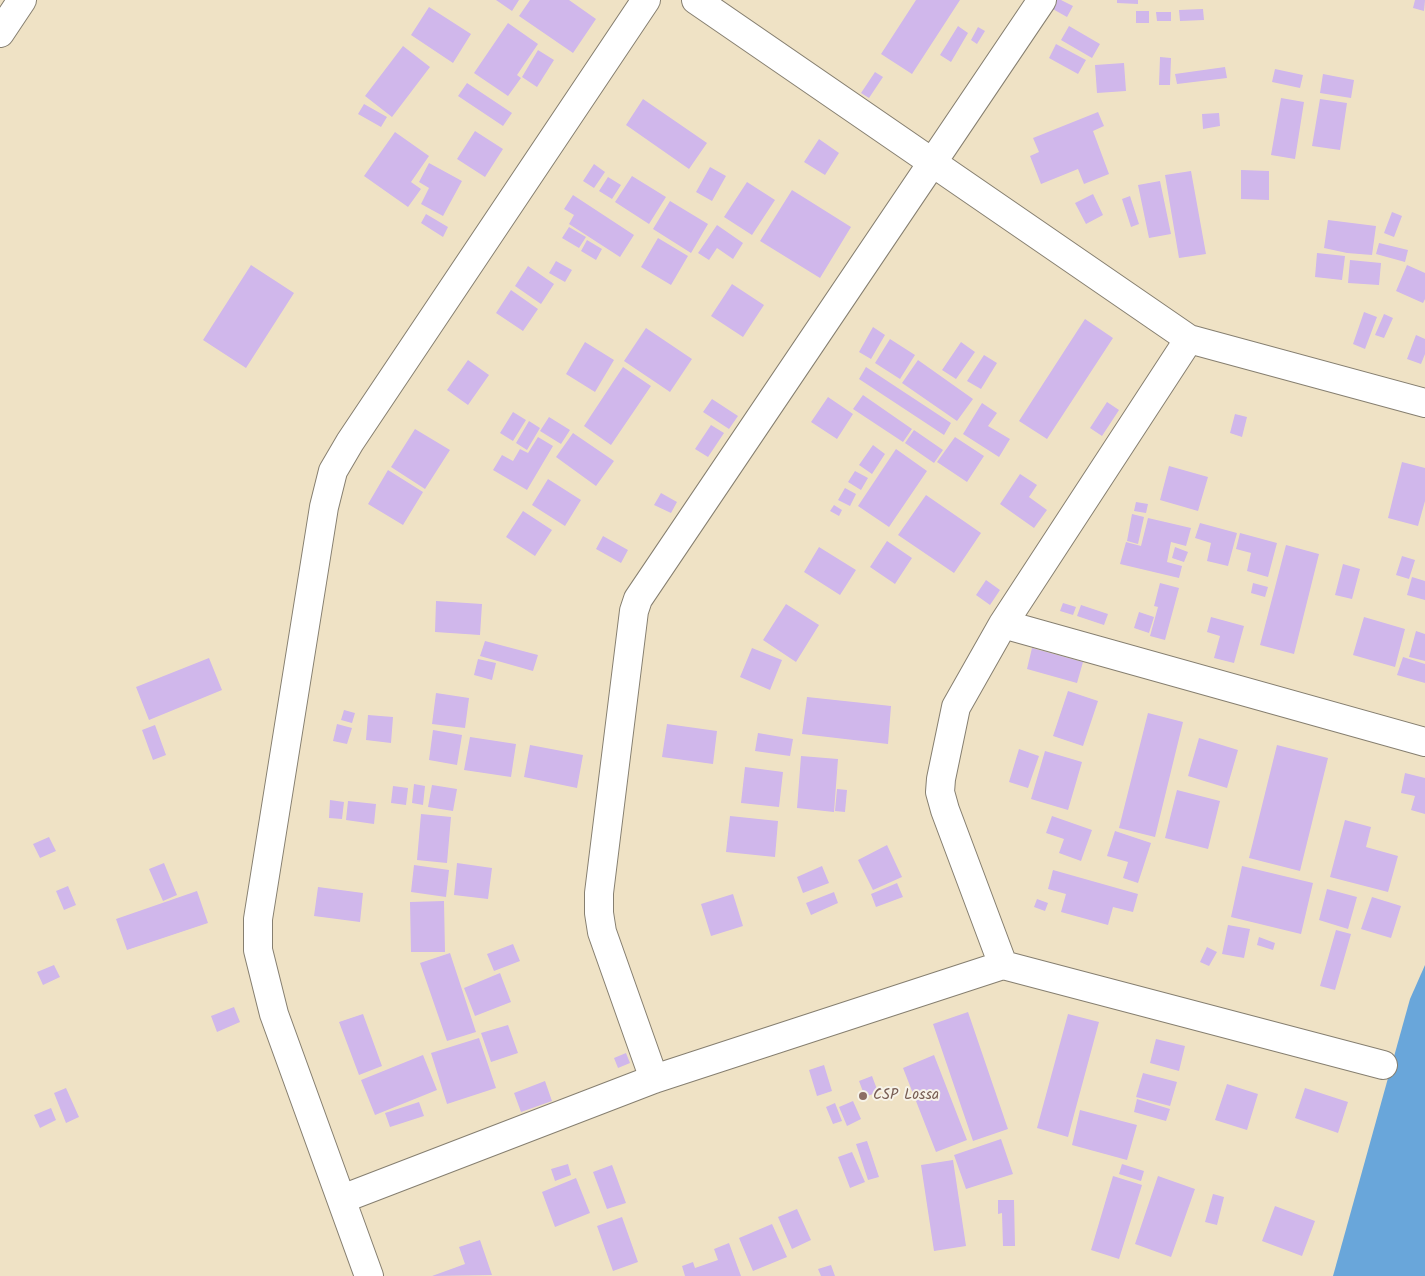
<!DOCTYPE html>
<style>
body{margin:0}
canvas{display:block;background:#efe2c5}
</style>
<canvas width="1425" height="1276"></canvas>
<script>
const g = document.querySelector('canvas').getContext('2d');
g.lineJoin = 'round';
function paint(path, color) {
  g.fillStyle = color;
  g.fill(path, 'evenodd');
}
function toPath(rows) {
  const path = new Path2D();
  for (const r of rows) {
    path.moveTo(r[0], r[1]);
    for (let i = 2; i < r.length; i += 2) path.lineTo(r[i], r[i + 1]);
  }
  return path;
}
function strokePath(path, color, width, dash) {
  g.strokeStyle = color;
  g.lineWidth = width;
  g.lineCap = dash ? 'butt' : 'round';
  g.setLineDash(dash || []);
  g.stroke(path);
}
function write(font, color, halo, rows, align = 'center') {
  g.font = font + ' Kalam,sans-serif';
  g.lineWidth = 4;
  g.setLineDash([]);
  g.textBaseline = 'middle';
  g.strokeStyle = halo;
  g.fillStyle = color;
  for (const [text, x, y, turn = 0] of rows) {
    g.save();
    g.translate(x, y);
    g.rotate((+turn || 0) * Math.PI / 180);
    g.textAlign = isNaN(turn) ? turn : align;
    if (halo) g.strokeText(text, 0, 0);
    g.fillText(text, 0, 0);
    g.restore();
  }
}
const water = toPath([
 [1425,965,1425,1276,1333,1276,1410,999]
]);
const building = toPath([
 [496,0,519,0,512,11],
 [530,0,569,0,596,19,573,53,519,16],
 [916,0,960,0,912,74,881,54],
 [1056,0,1061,0,1073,6,1067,17,1051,8],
 [1117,0,1138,0,1138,4,1117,3],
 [1415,0,1425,0,1424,11,1413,8],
 [429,7,471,34,453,63,411,35],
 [1203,9,1204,20,1180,21,1179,10],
 [1136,11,1149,11,1149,23,1136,23],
 [1156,12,1171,12,1171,21,1157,21],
 [508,23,538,44,517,75,521,78,508,96,474,73],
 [958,26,968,33,951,62,940,55],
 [1069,26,1100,44,1092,58,1061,40],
 [978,27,985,31,977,44,971,40],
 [1056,44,1086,60,1078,74,1049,58],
 [403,46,430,67,392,117,365,96],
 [538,50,554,60,537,87,522,77],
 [1160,57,1171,58,1170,85,1159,85],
 [1124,63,1126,91,1097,93,1095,65],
 [1225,67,1227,78,1177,84,1175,74],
 [1275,69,1303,75,1300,88,1272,82],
 [875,72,883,77,869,98,861,93],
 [1323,74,1354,80,1351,98,1320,93],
 [467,83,512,113,503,126,458,96],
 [1281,98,1304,102,1295,159,1271,155],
 [643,99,707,143,689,169,626,125],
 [1320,99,1347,103,1340,150,1312,146],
 [364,104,387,117,381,127,358,114],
 [1098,112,1104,126,1093,131,1109,174,1084,184,1078,169,1041,184,1030,156,1039,152,1033,138],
 [1219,113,1220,126,1203,129,1202,114],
 [475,131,503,149,485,177,457,159],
 [395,132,429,156,411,182,421,189,408,207,364,176],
 [819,139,839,153,825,175,804,162],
 [429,163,462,181,443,216,421,204,429,188,419,182],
 [594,164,605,172,594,188,583,181],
 [710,167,726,176,712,201,696,192],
 [1241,170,1269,171,1269,200,1241,199],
 [1191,171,1206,254,1179,258,1165,175],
 [632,176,666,197,649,224,615,202],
 [608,177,621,185,612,199,599,191],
 [1160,181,1171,234,1149,238,1138,185],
 [747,182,775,200,752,235,724,217],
 [792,190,851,227,820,278,760,241],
 [1093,194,1103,215,1086,224,1075,203],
 [573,195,634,235,620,257,569,224,574,215,564,209],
 [1130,196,1139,224,1131,227,1122,199],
 [670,201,708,224,691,253,653,229],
 [1392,212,1402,216,1394,237,1384,233],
 [426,214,448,227,443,237,421,223],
 [1328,220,1376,226,1372,255,1347,253,1324,248],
 [717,225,743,243,733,259,717,248,709,260,698,253],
 [569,227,586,237,579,248,562,238],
 [658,238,688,256,671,285,641,267],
 [587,240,602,249,596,260,581,251],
 [1379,243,1408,250,1405,262,1376,254],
 [1317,253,1345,256,1342,280,1315,277],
 [1350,260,1381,263,1379,285,1348,283],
 [556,261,572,270,565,282,549,273],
 [251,265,294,293,246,368,203,340],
 [1407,265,1425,273,1425,299,1423,303,1396,291],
 [528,266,554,284,541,304,515,286],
 [732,284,764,305,743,337,711,316],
 [511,290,538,309,523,331,496,313],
 [1364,312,1377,317,1365,349,1353,344],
 [1384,314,1393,318,1384,338,1375,335],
 [1085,319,1113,338,1047,439,1019,421],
 [873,327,885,335,871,359,859,352],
 [646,328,692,359,670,392,624,361],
 [1416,335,1425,339,1425,354,1421,364,1407,359],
 [890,339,915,355,900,379,875,363],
 [585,342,614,360,595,392,566,374],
 [961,342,975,352,956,379,942,370],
 [984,355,997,363,981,389,967,381],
 [468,360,489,375,468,405,447,390],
 [918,360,973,399,957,421,902,383],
 [623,367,651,386,611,445,584,426],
 [866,367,951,423,944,435,859,379],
 [863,395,912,429,903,442,853,409],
 [828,397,853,414,837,439,811,422],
 [712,399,738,416,729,429,703,412],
 [1107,402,1119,410,1102,436,1090,428],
 [982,403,997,413,988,426,1010,439,999,457,963,434],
 [513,412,526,420,513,441,500,433],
 [1235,414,1247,417,1242,437,1230,433],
 [549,417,570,430,561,444,540,431],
 [529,421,540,428,527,450,516,443],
 [711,425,724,433,708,457,695,449],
 [415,429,450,450,425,489,391,467],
 [914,430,943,450,934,463,905,443],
 [573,433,614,461,596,486,556,457],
 [538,437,553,446,527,490,493,470,502,455,513,461,520,449,528,453],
 [955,437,984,456,967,482,937,462],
 [873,445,885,454,872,474,859,465],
 [896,449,927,471,889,527,858,506],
 [1402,462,1425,468,1425,501,1418,526,1388,518],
 [1169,466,1208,477,1198,511,1160,500],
 [388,470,423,492,403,525,368,504],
 [855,471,868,478,861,490,848,482],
 [1020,474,1037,485,1029,497,1047,510,1034,528,1000,504],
 [548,479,581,500,565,526,532,505],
 [845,488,856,494,850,506,838,500],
 [661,493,677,502,671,513,654,505],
 [926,495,981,533,954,573,898,535],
 [1136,502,1148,504,1146,513,1134,511],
 [834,505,842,510,839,516,830,511],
 [523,511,552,530,535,556,506,537],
 [1132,514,1144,517,1138,544,1127,541],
 [1148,518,1191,528,1186,546,1171,542,1167,562,1182,566,1179,578,1120,564,1126,542,1141,546],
 [1200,523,1237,533,1228,566,1207,561,1211,543,1195,538],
 [1240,533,1277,543,1268,577,1247,571,1251,553,1236,549],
 [603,536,628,550,621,563,596,549],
 [887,541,912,558,895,584,870,567],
 [1286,545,1319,554,1294,654,1260,645],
 [819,547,856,570,840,595,804,572],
 [1175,547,1188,552,1184,562,1172,558],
 [1402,556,1415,560,1409,579,1396,575],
 [1343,564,1360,569,1352,599,1335,595],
 [1412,577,1425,581,1425,600,1407,595],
 [986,580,1000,590,990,605,976,595],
 [1160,583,1179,588,1165,640,1150,636,1158,607,1154,606],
 [1253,583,1268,587,1265,597,1251,593],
 [436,601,482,604,480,635,435,632],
 [1063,603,1076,607,1073,615,1060,611],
 [786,604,819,625,796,662,763,640],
 [1081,605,1108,614,1104,625,1077,616],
 [1139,612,1154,617,1149,633,1134,628],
 [1211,617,1244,626,1234,663,1214,658,1220,636,1207,632],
 [1364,617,1405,629,1395,667,1353,655],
 [1416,631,1425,634,1425,661,1409,657],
 [485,641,538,655,533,671,480,656],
 [752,648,782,660,770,690,740,677],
 [1032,648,1083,662,1077,683,1027,669],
 [1403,657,1425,664,1425,683,1397,675],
 [209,658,222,690,149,720,136,687],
 [478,659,496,663,492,680,474,675],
 [1068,691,1098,701,1083,746,1053,736],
 [436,693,469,698,465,728,432,724],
 [807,697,891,706,888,744,802,734],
 [344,710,355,713,352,723,341,720],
 [1148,713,1183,722,1155,837,1119,828],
 [368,715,393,717,391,743,366,740],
 [337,724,352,728,347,744,333,741],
 [667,724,717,731,713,764,662,757],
 [155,725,166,755,153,760,142,730],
 [433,730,462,735,457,765,429,760],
 [758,733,793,739,790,756,755,751],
 [470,737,516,744,511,777,464,770],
 [1199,738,1238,750,1227,788,1188,776],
 [530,745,583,755,577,788,524,777],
 [1277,745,1328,758,1300,871,1249,858],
 [1019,749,1039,756,1028,788,1009,782],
 [1045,751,1082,762,1068,810,1031,799],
 [801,756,838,759,834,812,797,808],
 [745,767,783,772,779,807,741,803],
 [1405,773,1425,778,1425,814,1411,810,1415,796,1401,793],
 [414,784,425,786,423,805,412,803],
 [432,785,457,789,453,811,428,807],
 [393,786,408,788,406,805,391,803],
 [837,789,847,790,845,812,835,811],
 [1177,790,1220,801,1208,849,1165,838],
 [330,800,344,802,342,819,329,818],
 [348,801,376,804,374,824,346,820],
 [421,814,451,817,447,863,417,860],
 [730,816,778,821,775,857,726,852],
 [1052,816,1092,830,1081,861,1059,853,1064,839,1046,833],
 [1345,820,1371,827,1366,847,1398,856,1388,892,1330,877],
 [1115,831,1151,843,1138,883,1123,878,1128,862,1107,856],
 [49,837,56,851,40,858,33,844],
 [887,845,902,877,873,890,858,860],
 [164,863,177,895,163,901,149,869],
 [457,863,492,868,488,899,454,895],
 [414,865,449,870,446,897,411,892],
 [822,866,829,883,803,893,797,877],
 [1242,866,1313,883,1301,934,1231,917],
 [1053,870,1138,894,1133,912,1113,907,1108,925,1061,912,1066,894,1048,889],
 [897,883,903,897,876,907,871,894],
 [68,886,76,905,64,910,56,891],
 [318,887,363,893,360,922,314,916],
 [1327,889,1357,897,1348,929,1319,920],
 [197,891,208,923,127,950,116,919],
 [834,892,838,903,811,915,806,903],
 [733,894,743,926,711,936,701,904],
 [1372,897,1401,906,1391,938,1361,929],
 [1037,899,1048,903,1045,911,1034,907],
 [444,901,445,952,411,952,410,902],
 [1228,925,1250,929,1244,958,1222,954],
 [1336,930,1351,934,1335,990,1320,986],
 [1259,937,1275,943,1273,950,1257,945],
 [513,944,520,961,494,971,487,954],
 [1207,947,1217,952,1209,966,1200,962],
 [450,953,476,1032,447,1041,420,963],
 [54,965,60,977,43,985,37,972],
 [500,973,511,1002,475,1016,464,988],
 [234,1007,240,1022,217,1032,211,1016],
 [968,1012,1008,1129,973,1141,933,1024],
 [363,1014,382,1066,359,1075,339,1022],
 [1068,1014,1099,1022,1068,1137,1037,1128],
 [508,1025,518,1053,491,1062,481,1033],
 [479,1038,496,1088,447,1104,431,1053],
 [1156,1039,1185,1046,1179,1071,1150,1063],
 [626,1053,630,1063,618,1068,614,1058],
 [423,1055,437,1090,375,1115,361,1080],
 [934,1055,967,1140,936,1152,903,1068],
 [824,1065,832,1091,817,1096,809,1070],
 [1143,1073,1177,1082,1170,1106,1136,1097],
 [872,1076,878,1092,865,1097,859,1081],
 [545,1081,552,1101,521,1112,514,1093],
 [1227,1084,1258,1094,1247,1130,1215,1120],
 [66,1088,79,1117,66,1123,54,1093],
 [1305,1088,1348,1102,1338,1133,1295,1118],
 [1137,1099,1170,1109,1166,1121,1134,1112],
 [853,1101,861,1119,847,1126,839,1107],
 [419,1102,424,1116,390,1127,385,1113],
 [835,1103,842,1121,833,1124,826,1107],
 [51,1108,56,1120,40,1128,34,1115],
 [1080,1110,1137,1125,1127,1160,1072,1145],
 [1001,1139,1013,1174,966,1189,954,1155],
 [867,1141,879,1177,868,1180,856,1144],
 [852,1152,865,1182,850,1188,838,1157],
 [953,1160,966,1246,934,1251,921,1165],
 [568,1164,571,1175,555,1181,551,1169],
 [1122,1164,1144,1171,1141,1181,1119,1174],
 [612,1165,626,1203,607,1209,593,1172],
 [1113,1176,1142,1185,1119,1259,1091,1250],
 [1158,1176,1195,1189,1171,1257,1135,1244],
 [576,1178,590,1213,555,1227,542,1192],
 [1213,1194,1224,1197,1217,1225,1205,1222],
 [998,1200,1014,1200,1015,1246,1003,1246,1002,1213,998,1214],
 [1275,1206,1315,1221,1302,1256,1262,1241],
 [797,1209,811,1240,792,1249,778,1217],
 [622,1217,638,1262,613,1271,597,1226],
 [772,1224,787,1257,753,1271,739,1238],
 [480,1240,492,1275,432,1276,465,1264,459,1247],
 [729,1243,741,1276,685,1276,682,1266,693,1262,695,1268,718,1260,714,1249],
 [831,1265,835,1276,821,1276,818,1269]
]);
const minor = toPath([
 [696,0,1189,339,1425,403],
 [0,33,22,0],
 [1003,624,1425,742],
 [1003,965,945,810,940,792,941,779,956,707,1003,624,1189,339],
 [654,1079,602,932,599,913,599,893,634,611,638,599,1042,0],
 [342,1199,654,1079,1003,965,1383,1065],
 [369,1276,274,1014,258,950,258,919,324,507,333,471,350,442,646,0]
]);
const markers = [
 [863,1096,5,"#8d6e63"]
];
const educationNames = [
 ["CSP Lossa",873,1096]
];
paint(water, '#69a6da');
paint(building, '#d0b7eb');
strokePath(minor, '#867f70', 30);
strokePath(minor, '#fff', 28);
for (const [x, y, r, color] of markers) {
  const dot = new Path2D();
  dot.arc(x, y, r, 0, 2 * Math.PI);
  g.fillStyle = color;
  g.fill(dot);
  strokePath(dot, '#f7f3e8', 2);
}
write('15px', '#785e54', '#f7f3e8', educationNames, 'left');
</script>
